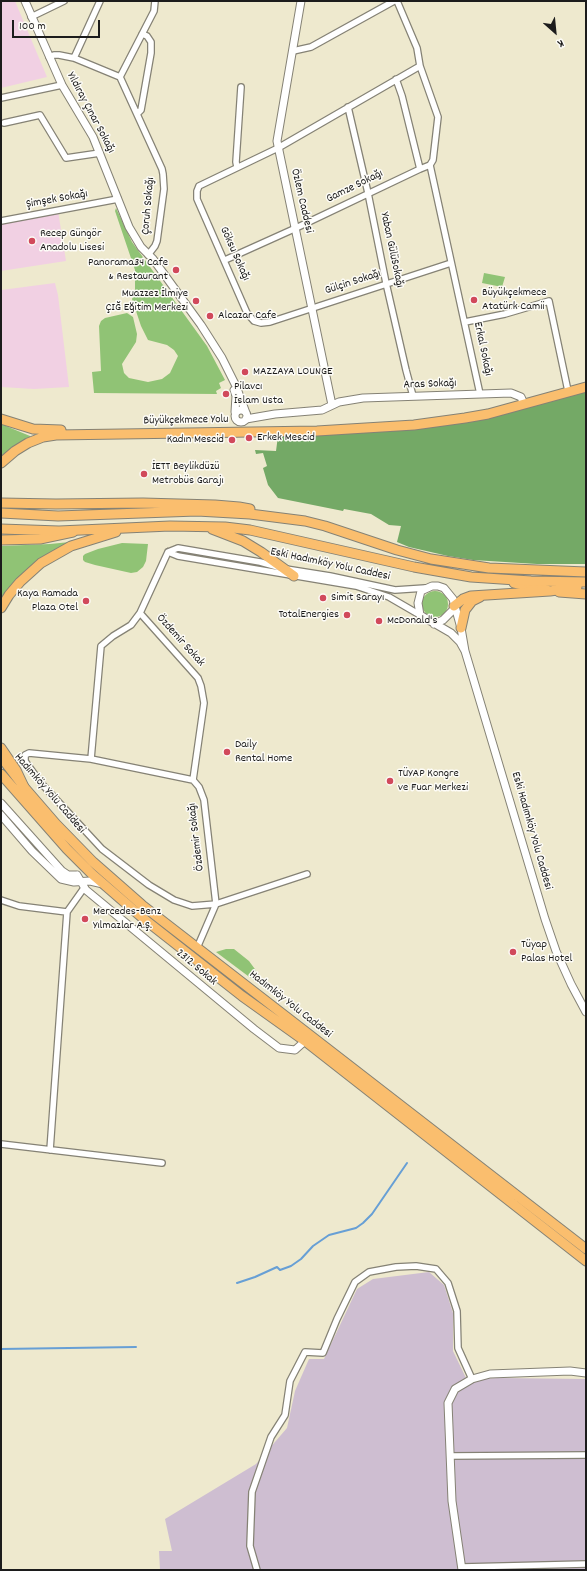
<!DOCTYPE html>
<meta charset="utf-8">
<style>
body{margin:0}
#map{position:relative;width:587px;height:1571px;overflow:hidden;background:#eee9ce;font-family:Dekko,sans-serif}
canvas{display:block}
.frame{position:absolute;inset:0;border:2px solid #1c1c1c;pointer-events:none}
.north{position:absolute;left:535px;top:12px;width:40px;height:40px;-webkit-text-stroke:3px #fdfcf7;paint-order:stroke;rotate:153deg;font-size:11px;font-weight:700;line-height:16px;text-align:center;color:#1c1c1c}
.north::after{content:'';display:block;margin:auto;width:14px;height:18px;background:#1c1c1c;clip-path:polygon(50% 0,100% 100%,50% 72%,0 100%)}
.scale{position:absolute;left:12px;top:20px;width:88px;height:18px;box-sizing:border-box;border:2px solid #1c1c1c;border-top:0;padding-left:5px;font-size:12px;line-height:14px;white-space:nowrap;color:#1c1c1c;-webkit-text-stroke:3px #fdfcf7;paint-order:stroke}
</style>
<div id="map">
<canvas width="587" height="1571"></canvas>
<div class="frame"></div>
<div class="north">K</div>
<div class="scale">100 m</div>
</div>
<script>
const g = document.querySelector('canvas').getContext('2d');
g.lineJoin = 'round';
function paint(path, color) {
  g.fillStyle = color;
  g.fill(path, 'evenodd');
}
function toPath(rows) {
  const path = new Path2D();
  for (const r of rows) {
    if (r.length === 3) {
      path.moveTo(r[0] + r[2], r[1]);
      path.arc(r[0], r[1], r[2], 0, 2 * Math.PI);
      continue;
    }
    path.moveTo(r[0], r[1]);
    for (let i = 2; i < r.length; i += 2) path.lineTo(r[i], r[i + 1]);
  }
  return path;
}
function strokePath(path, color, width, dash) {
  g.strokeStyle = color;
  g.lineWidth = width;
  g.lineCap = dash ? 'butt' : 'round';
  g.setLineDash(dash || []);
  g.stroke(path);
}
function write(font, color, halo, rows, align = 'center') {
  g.font = font + ' Dekko,sans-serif';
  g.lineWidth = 3;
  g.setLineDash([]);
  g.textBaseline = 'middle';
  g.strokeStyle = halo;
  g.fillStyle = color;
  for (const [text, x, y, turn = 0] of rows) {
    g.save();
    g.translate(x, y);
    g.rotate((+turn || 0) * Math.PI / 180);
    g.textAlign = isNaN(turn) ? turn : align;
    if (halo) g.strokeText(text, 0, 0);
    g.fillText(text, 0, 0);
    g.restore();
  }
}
const built = toPath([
 [1,1,15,1,47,77,1,88],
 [58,211,66,261,1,271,1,222],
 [55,283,58,295,69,387,34,389,1,387,1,290]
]);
const industrial = toPath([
 [429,1272,444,1285,453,1313,453,1351,466,1378,472,1379,498,1378,586,1379,586,1570,160,1570,159,1551,172,1551,165,1519,256,1464,287,1428,295,1391,309,1359,324,1359,357,1289,373,1279]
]);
const green = toPath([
 [116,208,132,242,207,346,225,380,219,383,221,388,216,391,217,394,94,393,92,372,101,371,99,326,101,321,105,318,127,313,133,317,137,334,136,342,122,364,124,373,129,378,148,382,162,379,170,373,178,356,174,350,167,345,148,340,141,326,132,299,135,293,135,270,115,211],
 [484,273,505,277,502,287,482,283],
 [1,424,30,436,30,437,10,449,1,456],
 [70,542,56,549,29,568,17,580,1,600,1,546,50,544],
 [122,543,148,544,146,561,143,567,137,572,131,573,95,565,85,562,83,560,83,556,85,554,98,549],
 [435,604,13],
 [226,949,234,949,249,961,260,976,264,988,216,952]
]);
const forest = toPath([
 [586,389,586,564,537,564,473,560,448,556,409,547,397,542,401,526,389,525,371,514,344,509,343,511,278,498,268,485,263,468,267,466,263,453,256,454,255,450,276,451,278,436,423,427]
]);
const stream = toPath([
 [237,1283,255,1277,277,1267,280,1270,291,1266,301,1259,313,1246,329,1235,356,1228,363,1223,372,1214,407,1163],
 [1,1349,136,1347]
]);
const minor = toPath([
 [397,1,417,48,420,66,438,117,433,160,430,165,480,394],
 [31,17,64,1],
 [293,51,311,47,394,1],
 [49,57,54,55,59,55,74,58,120,77],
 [74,58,100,1],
 [420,66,278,148,199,186,197,191,197,199,247,313,254,321,261,323,270,322,451,263],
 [396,79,402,96,420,169],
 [1,98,62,85],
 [348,107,368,193,386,283,406,370,413,396],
 [137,114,141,110,151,53,151,42,147,36,142,34],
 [4,123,40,115,66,158,100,153],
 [237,167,236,162,241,87],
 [1,221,118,199],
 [148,255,155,246,157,241,164,189,163,174,162,169,120,77,154,11,155,1],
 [225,260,296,228,420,169,430,165],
 [465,322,505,314,549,301,568,391],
 [168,552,140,613,131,625,113,636,101,646,91,759,29,753,25,755,25,761,41,783,102,849,149,885,174,900,192,906,216,904,307,874],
 [168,552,178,548,260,562,278,567],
 [168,552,178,556,356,586,389,597,420,615],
 [286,569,330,576,395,590,425,588],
 [140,613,198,678,201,686,204,703,193,780],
 [91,759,193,780,199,787,204,800,216,904,197,948],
 [1,900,19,906,67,912],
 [1,1144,162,1163],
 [50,1150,67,912,84,888],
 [450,1456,586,1455],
 [462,1567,586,1564],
 [257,1570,250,1546,252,1492,271,1437,285,1415,290,1381,305,1352,323,1353,337,1319,355,1282,369,1272,396,1267,416,1266,436,1269,448,1283,457,1311,458,1348,472,1379]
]);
const tertiary = toPath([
 [25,1,62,85,93,137,129,227,141,247,153,259,201,325,222,358,236,386,246,413],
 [301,1,277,141,332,405],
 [234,390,236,396,235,412],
 [241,416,6],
 [246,419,275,414,322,410,339,402,363,398,511,393,521,397,524,404],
 [434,624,443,620,455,608],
 [465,651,460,642,451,633,420,615,418,603,421,591,432,586,438,586,444,588,453,599,461,628,465,651,545,919,556,951,571,984,586,1012],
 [1,803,62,871,68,875,77,875],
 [1,815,32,851,61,879,74,882,90,881,103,884],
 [77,875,86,890,254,1029,279,1048,295,1050,305,1041],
 [462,1570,452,1501,448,1403,455,1389,472,1379,490,1374,570,1371,586,1373]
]);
const primary = toPath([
 [1,419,33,429,61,430],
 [1,463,15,451,28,443,43,437,56,435,317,431,414,425,465,418,488,414,586,387],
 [1,540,40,539,73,532],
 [514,583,547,590],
 [559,592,586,594],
 [1,757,24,787,56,824,93,862,142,905,586,1249],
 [1,774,67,849,92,874,144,919,242,996,305,1041,586,1261]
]);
const trunk = toPath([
 [1,503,56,504,143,503,215,505,239,507,250,509],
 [1,513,58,516,197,511,250,514,305,521,325,526,397,550,431,559,489,568,586,572],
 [1,529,59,531,170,526,225,527,250,530,414,567,471,577,531,581,586,582],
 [212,529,243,541,261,552,294,576],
 [454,606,463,599,471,596,550,591,577,587],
 [1,608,9,595,20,582,41,563,71,546,116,532],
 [461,628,465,610,472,601,480,597],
 [1,748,16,770,24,787]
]);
const markers = [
 [32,241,4,"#d1495b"],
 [176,270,4,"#d1495b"],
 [474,300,4,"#d1495b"],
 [196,301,4,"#d1495b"],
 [210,316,4,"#d1495b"],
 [245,372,4,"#d1495b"],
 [226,394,4,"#d1495b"],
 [249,438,4,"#d1495b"],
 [232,440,4,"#d1495b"],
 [144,474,4,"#d1495b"],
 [323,598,4,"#d1495b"],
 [86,601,4,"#d1495b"],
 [347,615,4,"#d1495b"],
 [379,621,4,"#d1495b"],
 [227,752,4,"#d1495b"],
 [390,781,4,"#d1495b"],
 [85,919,4,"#d1495b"],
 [513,952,4,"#d1495b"]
];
const streetNames = [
 ["Yıldıray Çınar Sokağı",90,113,62],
 ["Gamze Sokağı",355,187,-26],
 ["Şimşek Sokağı",57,200,-10],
 ["Özlem Caddesi",301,201,77],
 ["Çoruh Sokağı",149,206,-85],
 ["Yaban GülüSokağı",391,250,78],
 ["Göksu Sokağı",234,254,66],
 ["Gülçin Sokağı",353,283,-18],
 ["Erkal Sokağı",482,349,78],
 ["Aras Sokağı",430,385,-2],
 ["Büyükçekmece Yolu",186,421,-1],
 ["Eski Hadımköy Yolu Caddesi",330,565,12],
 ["Özdemir Sokak",180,641,48],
 ["Hadımköy Yolu Caddesi",49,794,49],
 ["Eski Hadımköy Yolu Caddesi",531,831,74],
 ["Özdemir Sokağı",197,837,-97],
 ["2312. Sokak",196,968,40],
 ["Hadımköy Yolu Caddesi",290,1005,38]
];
const poiNames = [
 ["Recep Güngör",40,234],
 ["Anadolu Lisesi",40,248],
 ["Panorama34 Cafe",168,263,"right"],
 ["& Restaurant",168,277,"right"],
 ["Büyükçekmece",482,293],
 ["Atatürk Camii",482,307],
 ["Muazzez İlmiye",188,294,"right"],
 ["ÇIĞ Eğitim Merkezi",188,308,"right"],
 ["Alcazar Cafe",218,316],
 ["MAZZAYA LOUNGE",253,372],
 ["Pilavcı",234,387],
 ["İslam Usta",234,401],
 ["Erkek Mescid",257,438],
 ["Kadın Mescid",224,440,"right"],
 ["İETT Beylikdüzü",152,467],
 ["Metrobüs Garajı",152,481],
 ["Kaya Ramada",78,594,"right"],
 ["Plaza Otel",78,608,"right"],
 ["Simit Sarayı",331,598],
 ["TotalEnergies",339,615,"right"],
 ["McDonald's",387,621],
 ["Daily",235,745],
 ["Rental Home",235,759],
 ["TÜYAP Kongre",398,774],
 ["ve Fuar Merkezi",398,788],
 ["Mercedes-Benz",93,912],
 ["Yılmazlar A.Ş.",93,926],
 ["Tüyap",521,945],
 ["Palas Hotel",521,959]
];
paint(built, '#f1d0e3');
paint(industrial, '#cebed1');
paint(green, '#90c375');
paint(forest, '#74a966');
strokePath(stream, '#679fd5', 2);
strokePath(minor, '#858275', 8);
strokePath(tertiary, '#858275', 9);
strokePath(primary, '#858275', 11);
strokePath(trunk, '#858275', 11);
strokePath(minor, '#fff', 5.5);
strokePath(tertiary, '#fff', 7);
strokePath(primary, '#fabe6e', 9);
strokePath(trunk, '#fabe6e', 9);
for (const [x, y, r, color] of markers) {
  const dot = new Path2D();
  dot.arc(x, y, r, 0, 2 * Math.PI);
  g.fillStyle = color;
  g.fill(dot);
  strokePath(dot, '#fdfcf7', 1.5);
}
write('12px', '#1c1c1c', '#fdfcf7', streetNames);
write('12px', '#1c1c1c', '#fdfcf7', poiNames, 'left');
</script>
